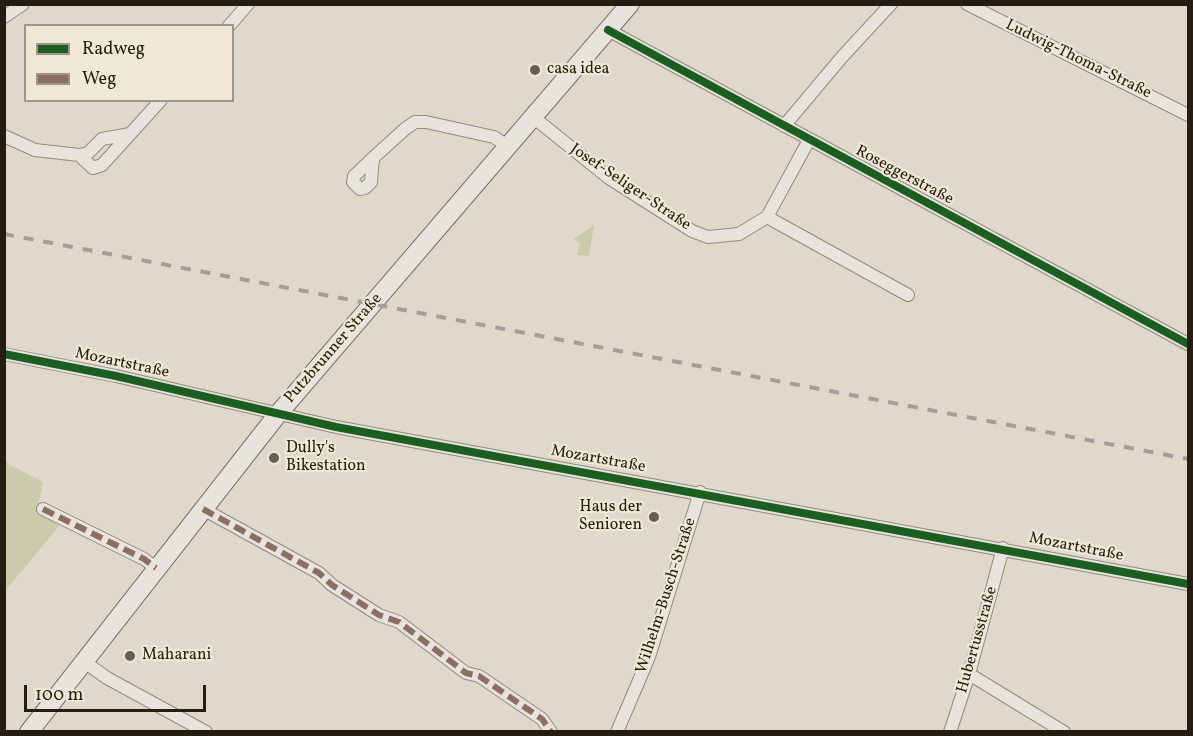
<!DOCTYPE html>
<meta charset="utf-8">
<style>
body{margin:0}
#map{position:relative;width:1193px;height:736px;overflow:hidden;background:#e0d8ca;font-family:Vollkorn,serif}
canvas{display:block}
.frame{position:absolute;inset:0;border:6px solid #251c12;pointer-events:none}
.legend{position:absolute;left:24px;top:24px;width:210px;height:78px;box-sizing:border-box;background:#f1e7d7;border:2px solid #9f9688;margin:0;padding:8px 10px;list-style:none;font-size:18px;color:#251c12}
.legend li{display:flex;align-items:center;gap:12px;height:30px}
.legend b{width:30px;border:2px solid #9f9688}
.scale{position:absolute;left:24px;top:685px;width:182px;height:27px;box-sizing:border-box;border:3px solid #251c12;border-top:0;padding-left:8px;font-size:18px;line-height:21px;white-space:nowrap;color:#251c12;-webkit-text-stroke:4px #f1e7d7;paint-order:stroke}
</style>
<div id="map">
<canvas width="1193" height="736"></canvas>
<div class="frame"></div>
<ul class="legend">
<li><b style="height:8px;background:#1b5e20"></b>Radweg</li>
<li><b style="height:8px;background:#8d6e63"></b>Weg</li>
</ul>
<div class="scale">100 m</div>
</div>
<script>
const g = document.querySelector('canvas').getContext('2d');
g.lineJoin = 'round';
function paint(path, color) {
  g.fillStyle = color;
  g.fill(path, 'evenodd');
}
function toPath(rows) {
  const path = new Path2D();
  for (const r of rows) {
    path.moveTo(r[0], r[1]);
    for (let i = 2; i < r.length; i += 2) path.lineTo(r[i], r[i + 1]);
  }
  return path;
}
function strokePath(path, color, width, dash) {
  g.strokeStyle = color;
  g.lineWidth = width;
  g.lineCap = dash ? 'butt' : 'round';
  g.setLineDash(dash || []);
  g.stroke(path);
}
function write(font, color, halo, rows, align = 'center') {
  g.font = font + ' Vollkorn,serif';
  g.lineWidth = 4.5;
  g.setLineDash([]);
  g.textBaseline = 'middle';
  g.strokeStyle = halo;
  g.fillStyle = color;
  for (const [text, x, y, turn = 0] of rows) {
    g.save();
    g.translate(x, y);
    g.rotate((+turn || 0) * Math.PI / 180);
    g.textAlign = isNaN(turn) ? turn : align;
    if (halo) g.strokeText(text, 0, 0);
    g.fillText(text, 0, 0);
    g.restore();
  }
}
const green = toPath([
 [594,225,589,256,577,255,580,244,574,239],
 [5,462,43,482,37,512,60,525,5,591]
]);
const street = toPath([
 [967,4,1188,115],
 [4,17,23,4],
 [229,26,248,4],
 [608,30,1188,344],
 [533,117,609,178,692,231,708,237,739,234,767,217,809,140],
 [784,126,842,57,891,4],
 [4,136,35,150,79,155,88,153,102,139,130,134],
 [79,155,93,168,102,165,161,100],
 [373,158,371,182,365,188,360,189,353,182,354,176,373,158,405,129,415,122,426,122,494,137,507,146],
 [767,217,908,295],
 [4,354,116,376,336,427,1188,584],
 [43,509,144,559,156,568],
 [203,509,319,573,332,585,379,615,399,622,466,673,479,676,542,719,551,732],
 [83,661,107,678,206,732],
 [969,674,1064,732],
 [617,732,649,657,700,492],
 [950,732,969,674,1003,548]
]);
const secondary = toPath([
 [29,732,278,414,630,4]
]);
const rail = toPath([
 [4,234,1188,459]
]);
const quiet = toPath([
 [43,509,144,559,156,568],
 [203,509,319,573,332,585,379,615,399,622,466,673,479,676,542,719,551,732]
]);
const cycleway = toPath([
 [608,30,1188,344],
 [4,354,116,376,336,427,1188,584]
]);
const markers = [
 [535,70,6,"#665e52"],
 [274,458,6,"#665e52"],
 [654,517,6,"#665e52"],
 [130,656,6,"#665e52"]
];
const streetNames = [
 ["Ludwig-Thoma-Straße",1078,60,26],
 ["Roseggerstraße",904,176,28],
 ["Josef-Seliger-Straße",630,188,34],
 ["Putzbrunner Straße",334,349,-49],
 ["Mozartstraße",122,364,12],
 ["Mozartstraße",598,460,10],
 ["Mozartstraße",1076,548,11],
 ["Wilhelm-Busch-Straße",667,596,-72],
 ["Hubertusstraße",978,640,-74]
];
const poiNames = [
 ["casa idea",547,70],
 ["Dully's",286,449],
 ["Bikestation",286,467],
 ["Haus der",642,508,"right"],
 ["Senioren",642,526,"right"],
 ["Maharani",142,656]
];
paint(green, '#c9cbab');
strokePath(street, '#908a81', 14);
strokePath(secondary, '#767168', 20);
strokePath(street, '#e8e3dc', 12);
strokePath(secondary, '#e8e3dc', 18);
strokePath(rail, '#a39e98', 4, [10, 10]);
strokePath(quiet, '#8d6e63', 6, [12, 6]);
strokePath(cycleway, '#1b5e20', 8);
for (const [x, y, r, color] of markers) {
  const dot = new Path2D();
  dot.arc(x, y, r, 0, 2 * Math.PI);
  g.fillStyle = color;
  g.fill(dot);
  strokePath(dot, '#f1e7d7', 2);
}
write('16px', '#251c12', '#f1e7d7', streetNames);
write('16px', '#251c12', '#f1e7d7', poiNames, 'left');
</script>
